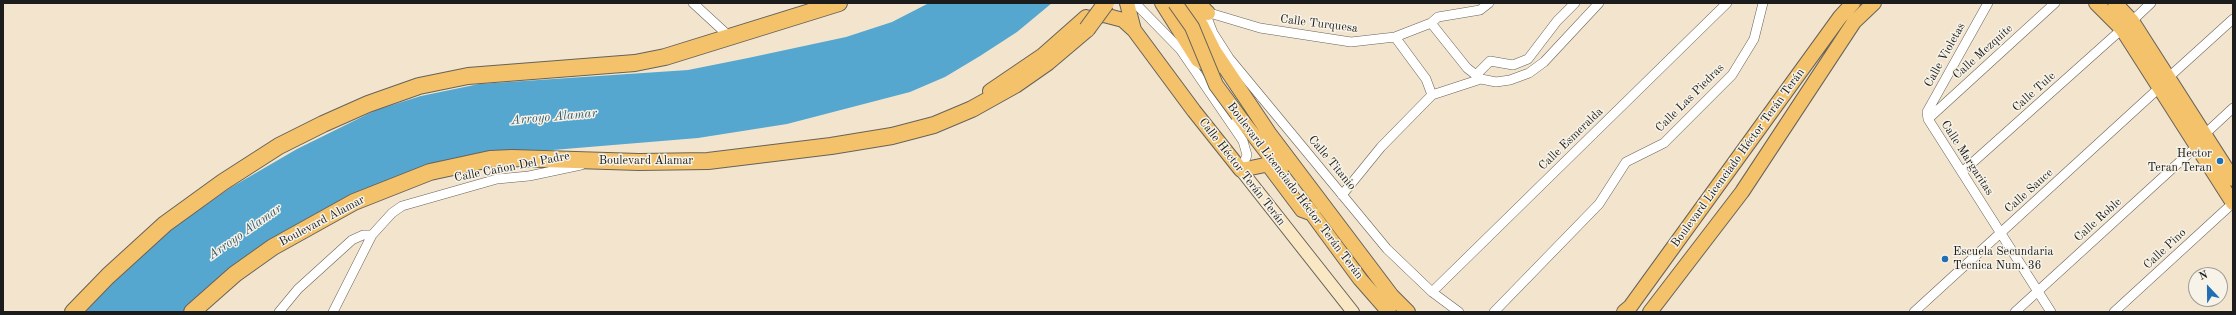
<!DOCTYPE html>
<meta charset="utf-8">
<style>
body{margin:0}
#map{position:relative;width:2236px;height:315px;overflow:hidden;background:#f3e5cd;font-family:"Old Standard TT",serif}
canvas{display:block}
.frame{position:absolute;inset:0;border:4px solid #1c1c1c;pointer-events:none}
.north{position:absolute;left:2188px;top:267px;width:40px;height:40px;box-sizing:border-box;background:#f7f3e8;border:1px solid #9f9d96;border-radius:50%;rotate:338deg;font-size:11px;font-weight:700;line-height:16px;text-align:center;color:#1c1c1c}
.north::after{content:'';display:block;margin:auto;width:14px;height:18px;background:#1f6fb2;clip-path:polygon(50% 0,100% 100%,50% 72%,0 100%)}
</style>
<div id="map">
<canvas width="2236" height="315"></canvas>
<div class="frame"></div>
<div class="north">N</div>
</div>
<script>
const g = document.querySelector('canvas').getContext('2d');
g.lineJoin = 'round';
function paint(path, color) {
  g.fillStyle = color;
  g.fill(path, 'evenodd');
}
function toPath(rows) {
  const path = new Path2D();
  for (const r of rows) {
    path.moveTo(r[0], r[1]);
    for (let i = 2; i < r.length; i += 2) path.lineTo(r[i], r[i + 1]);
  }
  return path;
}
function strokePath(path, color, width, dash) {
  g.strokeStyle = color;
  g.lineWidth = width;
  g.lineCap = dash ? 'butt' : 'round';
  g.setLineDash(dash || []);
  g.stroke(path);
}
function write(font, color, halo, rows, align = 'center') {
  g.font = font + ' "Old Standard TT",serif';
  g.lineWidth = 3;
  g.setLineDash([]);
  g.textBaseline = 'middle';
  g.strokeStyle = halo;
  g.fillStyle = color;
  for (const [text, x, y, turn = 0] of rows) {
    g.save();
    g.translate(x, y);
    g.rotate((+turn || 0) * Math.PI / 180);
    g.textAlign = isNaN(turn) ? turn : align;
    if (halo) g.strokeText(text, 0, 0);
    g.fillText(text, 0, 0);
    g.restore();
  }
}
const water = toPath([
 [929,3,1052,3,1017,32,980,56,945,77,910,92,787,124,698,138,480,156,320,218,185,312,85,312,119,275,170,230,230,188,297,149,376,110,421,96,479,84,688,70,748,58,846,37,892,22]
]);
const street = toPath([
 [693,3,730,37],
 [1135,3,1180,49,1243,141,1247,155,1241,170],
 [1988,3,1927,112,1928,119,2051,312],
 [1203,11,1260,28,1351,42,1395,37,1431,23,1438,17,1480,10,1489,3],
 [1208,13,1208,20,1213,33,1229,58,1387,249,1432,292,1459,312],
 [2132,21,2151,3],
 [1431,23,1467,68,1481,79,1496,82,1510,80,1529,73,1544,62,1599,3],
 [1395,37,1426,79,1432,95],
 [1476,75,1490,61,1513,65,1528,59,1557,21,1575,3],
 [2169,77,2233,19],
 [1928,119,2055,3],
 [2205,134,2233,108],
 [1962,172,2122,29],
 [1342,195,1381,147,1432,95,1481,79],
 [1432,292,1727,3],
 [279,312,298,289,352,240,363,235,372,235,392,213,402,206,497,179,529,176,581,165],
 [333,312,372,235],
 [1494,312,1599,204,1626,162,1664,143,1732,75,1754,39,1763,3],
 [1914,312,2159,88],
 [2015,312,2197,146],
 [2114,312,2233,203]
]);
const secondary = toPath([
 [1241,170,1353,312]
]);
const primary = toPath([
 [1127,3,1134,30],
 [1162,3,1198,60,1214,69],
 [1187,3,1201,25,1214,51,1269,133,1392,296,1408,312],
 [1198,3,1208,13],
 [2096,3,2122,29,2233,203],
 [2115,3,2132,21,2233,179],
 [1080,23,1095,16,1104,15,1123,20,1134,30,1194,111,1241,170,1265,165,1269,166,1302,210,1313,214],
 [990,91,1043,55,1086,17],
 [1238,115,1281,171],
 [1307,207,1360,279,1389,312],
 [1624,312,1630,307,1840,17,1853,3],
 [1650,312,1742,192,1854,22,1874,3]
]);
const highway = toPath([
 [73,312,108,276,165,224,223,182,279,146,323,124,368,104,419,86,468,76,635,63,665,57,839,3],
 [192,312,235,274,273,247,354,202,430,172,490,159,512,158,639,162,708,161,831,146,892,136,934,125,972,109,1015,85,1048,62,1087,29]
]);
const primaryBridge = toPath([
 [1175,3,1192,27,1216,85,1238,115]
]);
const highwayBridge = toPath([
 [1087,29,1106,3]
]);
const markers = [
 [2220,161,4,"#1f6fb2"],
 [1945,259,4,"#1f6fb2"]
];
const streetNames = [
 ["Calle Turquesa",1319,24,7],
 ["Calle Mezquite",1983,52,-42],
 ["Calle Violetas",1945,55,-61],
 ["Calle Tule",2034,92,-42],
 ["Calle Las Piedras",1690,98,-45],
 ["Calle Esmeralda",1571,139,-44],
 ["Boulevard Licenciado Héctor Terán Terán",1738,158,-54],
 ["Calle Margaritas",1967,158,57],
 ["Boulevard Alamar",646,161],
 ["Calle Titanio",1332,163,50],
 ["Calle Cañon Del Padre",512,167,-11],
 ["Calle Héctor Terán Terán",1242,172,52],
 ["Boulevard Licenciado Héctor Terán Terán",1295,191,53],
 ["Calle Sauce",2029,191,-42],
 ["Calle Roble",2098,220,-42],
 ["Boulevard Alamar",322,221,-28],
 ["Calle Pino",2165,249,-43]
];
const poiNames = [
 ["Hector",2212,154],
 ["Teran Teran",2212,168],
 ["Escuela Secundaria",1953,252,"left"],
 ["Tecnica Num. 36",1953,266,"left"]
];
const waterNames = [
 ["Arroyo Alamar",554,117,-5],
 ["Arroyo Alamar",245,232,-35]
];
paint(water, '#55a7d0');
strokePath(street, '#67625a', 10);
strokePath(secondary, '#67625a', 14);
strokePath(primary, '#67625a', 16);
strokePath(highway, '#67625a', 18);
strokePath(street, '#fff', 9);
strokePath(secondary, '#fae7c3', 12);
strokePath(primary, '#f3c26a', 14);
strokePath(highway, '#f3c26a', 16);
strokePath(primaryBridge, '#67625a', 16, []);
strokePath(highwayBridge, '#67625a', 18, []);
strokePath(primaryBridge, '#f3c26a', 14);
strokePath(highwayBridge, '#f3c26a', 16);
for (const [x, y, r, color] of markers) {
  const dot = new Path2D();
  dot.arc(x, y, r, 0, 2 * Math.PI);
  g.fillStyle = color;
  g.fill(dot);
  strokePath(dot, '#f7f3e8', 1.5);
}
write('12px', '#1c1c1c', '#f7f3e8', streetNames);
write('12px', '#1c1c1c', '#f7f3e8', poiNames, 'right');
write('italic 13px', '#365b6d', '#f7f3e8', waterNames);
</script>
